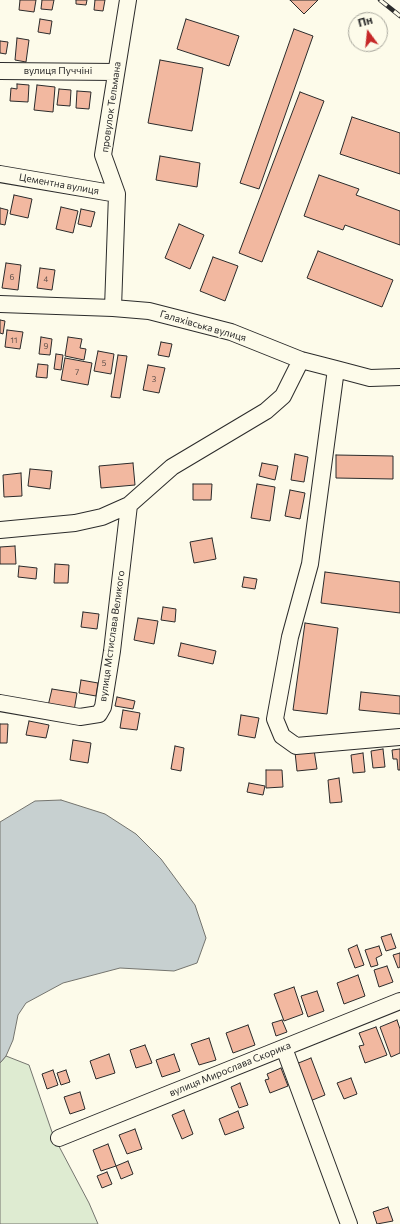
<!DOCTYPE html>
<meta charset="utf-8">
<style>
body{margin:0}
#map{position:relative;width:400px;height:1224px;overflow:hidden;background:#fdfbea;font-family:Commissioner,sans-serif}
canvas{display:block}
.north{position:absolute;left:348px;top:12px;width:40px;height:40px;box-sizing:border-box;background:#fdfbea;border:1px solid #a9a89e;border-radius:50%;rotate:345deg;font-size:11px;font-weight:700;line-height:16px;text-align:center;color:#2b2b2b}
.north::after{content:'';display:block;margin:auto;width:14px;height:18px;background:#c62828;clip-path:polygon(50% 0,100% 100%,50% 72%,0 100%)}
</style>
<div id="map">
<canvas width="400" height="1224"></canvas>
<div class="north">Пн</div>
</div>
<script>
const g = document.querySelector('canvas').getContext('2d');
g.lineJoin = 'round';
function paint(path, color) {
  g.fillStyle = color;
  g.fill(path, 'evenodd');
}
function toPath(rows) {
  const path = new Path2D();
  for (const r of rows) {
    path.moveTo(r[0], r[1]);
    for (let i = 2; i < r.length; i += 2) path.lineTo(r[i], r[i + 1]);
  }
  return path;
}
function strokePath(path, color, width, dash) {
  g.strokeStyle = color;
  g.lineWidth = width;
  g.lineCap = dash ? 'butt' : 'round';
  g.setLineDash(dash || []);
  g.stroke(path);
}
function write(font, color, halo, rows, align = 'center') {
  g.font = font + ' Commissioner,sans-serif';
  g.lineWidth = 3;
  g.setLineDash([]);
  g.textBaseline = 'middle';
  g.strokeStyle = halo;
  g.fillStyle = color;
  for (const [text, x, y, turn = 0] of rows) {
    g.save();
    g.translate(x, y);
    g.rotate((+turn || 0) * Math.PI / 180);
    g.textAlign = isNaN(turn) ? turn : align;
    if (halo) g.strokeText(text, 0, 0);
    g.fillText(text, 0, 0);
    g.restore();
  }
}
const green = toPath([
 [6,1056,29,1065,53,1135,89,1203,98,1224,0,1224,0,1063,6,1056]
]);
const water = toPath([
 [61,800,105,814,136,834,161,859,195,905,206,938,197,963,174,971,120,968,63,983,26,1003,18,1015,13,1040,6,1056,0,1063,0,822,35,801,61,800]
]);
const building = toPath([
 [20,0,36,0,34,12,19,10,20,0],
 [42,0,54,0,52,10,41,9,42,0],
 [76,0,87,0,86,5,76,4,76,0],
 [95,0,105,0,103,11,94,10,95,0],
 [290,0,318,0,304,14,290,0],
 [40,19,52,21,50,34,38,32,40,19],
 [186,19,239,36,229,66,177,49,186,19],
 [294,29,313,36,259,189,240,183,294,29],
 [17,38,29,40,26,62,15,60,17,38],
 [0,41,8,42,6,54,0,53,0,41],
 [160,60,203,68,192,131,148,123,160,60],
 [17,84,29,85,28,102,10,101,11,88,17,89,17,84],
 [37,85,55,87,53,112,34,110,37,85],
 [59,89,71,90,70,106,57,105,59,89],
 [77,91,91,92,89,109,76,108,77,91],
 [300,92,324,101,262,262,239,253,300,92],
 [352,117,400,133,400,174,340,154,352,117],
 [160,156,200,163,197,187,156,180,160,156],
 [319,175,359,189,356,195,400,211,400,245,345,225,343,230,304,216,319,175],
 [14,195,32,199,28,218,10,214,14,195],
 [61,207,78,211,73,233,56,229,61,207],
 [0,208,8,210,5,225,0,224,0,208],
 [81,209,95,212,91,227,78,224,81,209],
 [179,224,204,235,190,269,165,258,179,224],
 [318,251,393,280,382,307,307,278,318,251],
 [213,257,238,266,225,301,200,291,213,257],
 [6,263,21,265,18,290,2,288,6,263],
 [40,268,55,270,52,290,37,288,40,268],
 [0,320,5,321,3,334,0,333,0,320],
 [7,330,23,332,20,349,5,347,7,330],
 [41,337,52,339,50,355,39,354,41,337],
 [68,337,82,339,80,348,86,349,84,360,65,356,68,337],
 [161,342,172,344,169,357,158,355,161,342],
 [98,351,114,354,111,374,94,371,98,351],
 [56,354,63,355,61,370,54,369,56,354],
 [118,355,127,356,120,398,111,397,118,355],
 [65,358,92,363,88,385,61,380,65,358],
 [38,364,48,365,47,378,36,377,38,364],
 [148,365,165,368,159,393,143,390,148,365],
 [295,454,308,457,304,482,291,480,295,454],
 [336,455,393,456,393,479,336,478,336,455],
 [133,463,135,485,101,488,99,466,133,463],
 [262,463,278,466,275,480,259,476,262,463],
 [30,469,52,471,50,489,28,486,30,469],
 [21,473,22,496,4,497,3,475,21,473],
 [193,484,212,484,211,500,193,500,193,484],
 [257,484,275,487,270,521,251,518,257,484],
 [290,490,305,493,300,519,285,516,290,490],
 [212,538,216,559,194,563,190,542,212,538],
 [15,546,16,564,0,564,0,547,15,546],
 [55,564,69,565,68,583,54,583,55,564],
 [19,566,37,568,36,579,18,577,19,566],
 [325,572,400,582,400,613,321,603,325,572],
 [244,577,257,579,255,589,242,587,244,577],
 [163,607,176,609,175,622,161,620,163,607],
 [83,612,99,614,97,629,81,627,83,612],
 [138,618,158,621,154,644,134,640,138,618],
 [305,623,338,628,327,714,293,710,305,623],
 [181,643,216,651,213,664,178,656,181,643],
 [81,680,98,683,96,696,79,693,81,680],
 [52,689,77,693,74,711,48,706,52,689],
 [361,692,400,696,400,714,359,710,361,692],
 [117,697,135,701,133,709,115,706,117,697],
 [123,710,140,713,137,730,120,728,123,710],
 [241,715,259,718,255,738,238,735,241,715],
 [29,721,49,725,46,738,26,735,29,721],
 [0,724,8,724,7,743,0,743,0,724],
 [73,740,91,743,88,763,70,760,73,740],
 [175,746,184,748,181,771,171,769,175,746],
 [383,749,385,767,373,768,371,751,383,749],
 [400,749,400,770,398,770,397,759,393,759,392,750,400,749],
 [314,750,317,769,297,771,295,752,314,750],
 [363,753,365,772,353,773,351,755,363,753],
 [266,770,282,770,283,787,266,788,266,770],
 [339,778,342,802,330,803,328,780,339,778],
 [249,783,265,786,263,795,247,792,249,783],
 [391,934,396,948,386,951,381,937,391,934],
 [357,945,364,965,355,968,348,949,357,945],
 [379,946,382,955,376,958,378,965,371,967,365,950,379,946],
 [400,953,400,967,398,968,393,955,400,953],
 [387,966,393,982,379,987,374,970,387,966],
 [358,975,365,996,344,1004,337,983,358,975],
 [294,987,303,1014,284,1021,274,994,294,987],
 [317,991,324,1011,308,1017,301,996,317,991],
 [282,1020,287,1032,276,1036,272,1023,282,1020],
 [397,1020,400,1029,400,1053,391,1057,380,1027,397,1020],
 [248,1025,255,1045,233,1053,226,1033,248,1025],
 [376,1027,387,1055,365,1063,359,1046,364,1045,359,1033,376,1027],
 [209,1038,216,1060,199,1065,191,1044,209,1038],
 [145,1045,152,1063,136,1068,130,1050,145,1045],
 [109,1054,115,1073,96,1079,90,1061,109,1054],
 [174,1054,180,1071,162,1077,156,1060,174,1054],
 [311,1058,325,1095,310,1101,296,1064,311,1058],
 [281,1068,288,1086,270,1093,265,1080,269,1079,267,1074,281,1068],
 [53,1070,58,1085,47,1089,42,1074,53,1070],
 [66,1070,70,1082,61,1085,57,1073,66,1070],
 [351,1078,357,1094,344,1099,337,1083,351,1078],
 [240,1083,248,1105,239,1108,231,1087,240,1083],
 [80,1092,85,1109,70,1114,64,1097,80,1092],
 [184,1110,193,1134,182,1139,172,1115,184,1110],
 [238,1111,244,1128,225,1135,219,1119,238,1111],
 [135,1129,142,1149,127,1154,119,1135,135,1129],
 [108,1144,116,1166,101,1171,93,1150,108,1144],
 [128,1161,133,1174,121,1179,116,1166,128,1161],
 [107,1172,112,1184,102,1188,97,1176,107,1172],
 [388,1207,393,1221,377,1224,373,1212,388,1207]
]);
const minor = toPath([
 [0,71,116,72],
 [0,174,117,194],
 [0,304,113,308,149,311,231,332,301,360,336,369,370,378,400,377],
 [113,308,117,194,103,155,128,0],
 [336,369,310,564,290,637,275,719,282,736,296,746,400,737],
 [0,530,75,523,102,517,129,505,172,467,266,411,283,396,301,360],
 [0,703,80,717,99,714,103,707,112,651,129,505],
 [284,1048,349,1224],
 [59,1138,400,1001]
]);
const rail = toPath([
 [380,0,400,16]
]);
const numberNames = [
 ["6",12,277],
 ["4",46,279],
 ["11",14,340],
 ["9",46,346],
 ["5",104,363],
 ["7",77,372],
 ["3",154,379]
];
const streetNames = [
 ["вулиця Пуччіні",58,71],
 ["провулок Тельмана",111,107,-82],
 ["Цементна вулиця",59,184,10],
 ["Галахівська вулиця",203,326,16],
 ["вулиця Мстислава Великого",112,636,-82],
 ["вулиця Мирослава Скорика",230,1069,-22]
];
paint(green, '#deebd1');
strokePath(green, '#74746e', 1);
paint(water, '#c7d0d0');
strokePath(water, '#74746e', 1);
paint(building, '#f2b8a0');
strokePath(building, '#2b2b2b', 1);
strokePath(minor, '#2b2b2b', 18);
strokePath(minor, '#fdfbea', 16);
strokePath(rail, '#2b2b2b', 4.5);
strokePath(rail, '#fdfbea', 3, [9]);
write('8px', '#5d4e48', null, numberNames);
write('10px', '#2b2b2b', '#fdfbea', streetNames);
</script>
